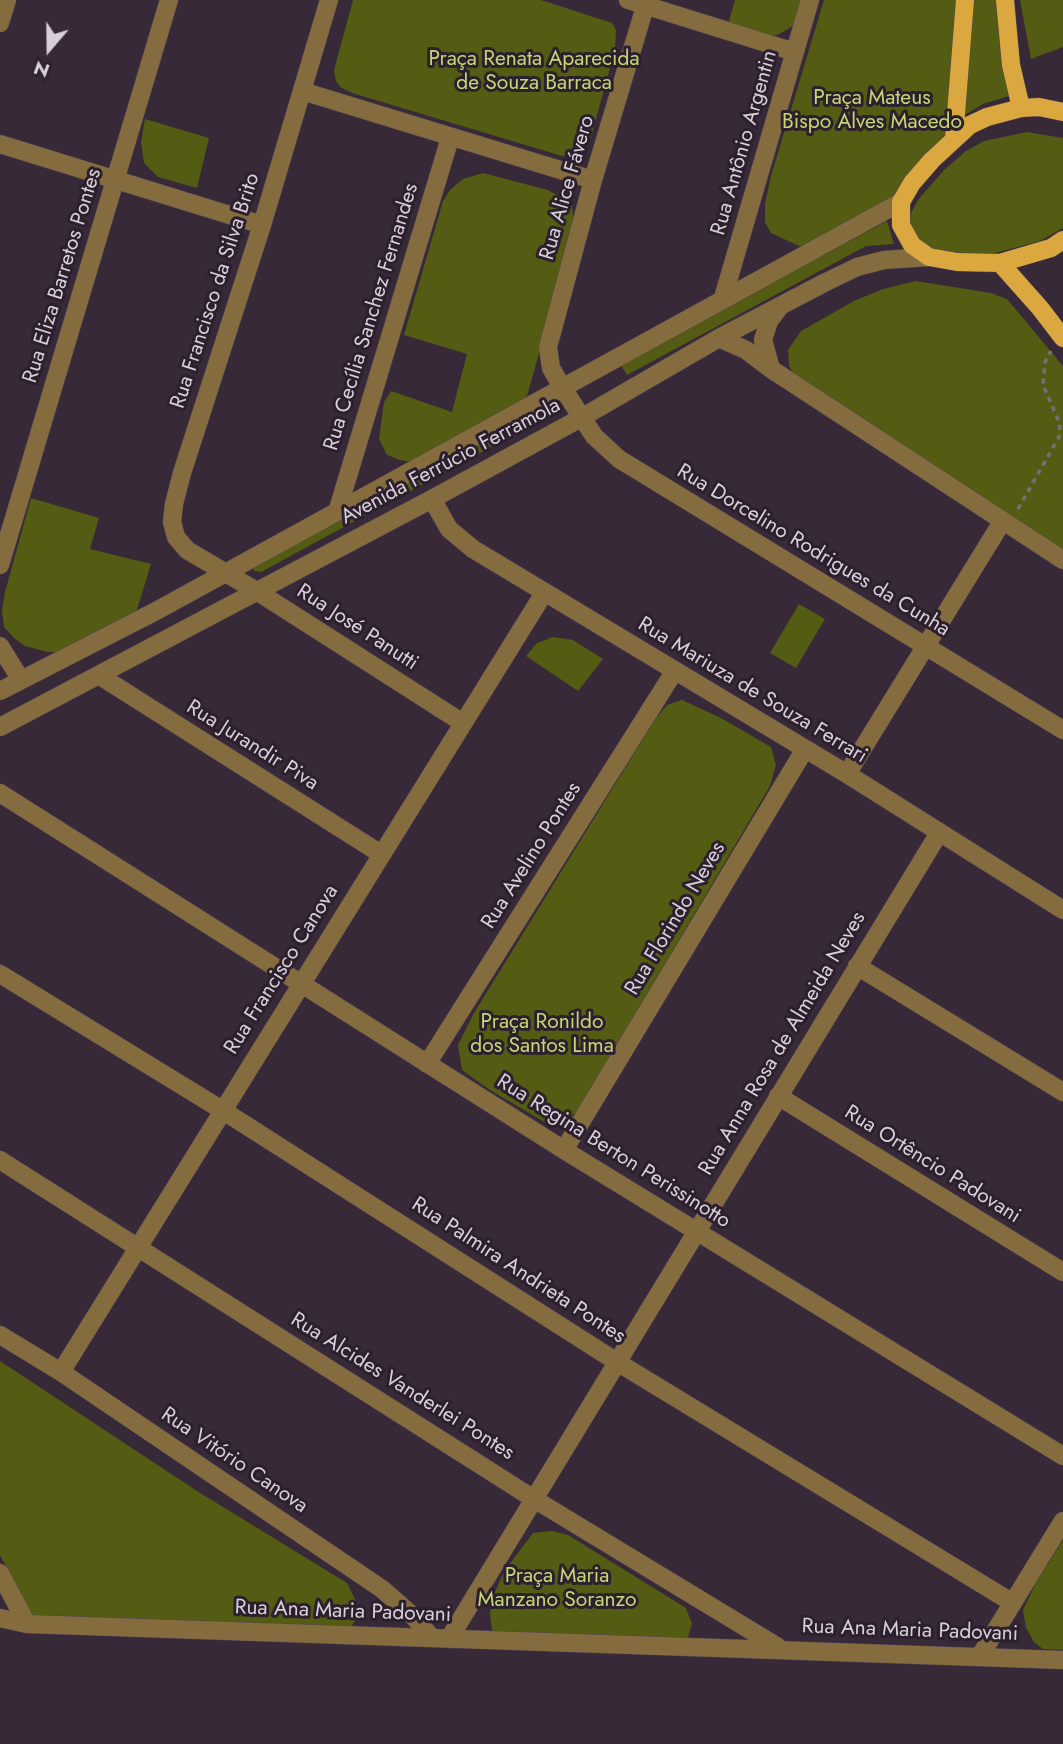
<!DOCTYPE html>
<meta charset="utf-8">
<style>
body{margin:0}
#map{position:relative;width:1063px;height:1744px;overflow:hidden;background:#372938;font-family:Jost,sans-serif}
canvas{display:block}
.north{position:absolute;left:14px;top:14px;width:70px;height:70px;-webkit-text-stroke:5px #2d202e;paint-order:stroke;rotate:200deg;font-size:19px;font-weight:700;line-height:28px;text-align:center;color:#d8cfd8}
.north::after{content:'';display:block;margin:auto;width:24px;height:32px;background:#d8cfd8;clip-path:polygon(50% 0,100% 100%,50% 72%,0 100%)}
</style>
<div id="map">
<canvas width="1063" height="1744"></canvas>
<div class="north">N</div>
</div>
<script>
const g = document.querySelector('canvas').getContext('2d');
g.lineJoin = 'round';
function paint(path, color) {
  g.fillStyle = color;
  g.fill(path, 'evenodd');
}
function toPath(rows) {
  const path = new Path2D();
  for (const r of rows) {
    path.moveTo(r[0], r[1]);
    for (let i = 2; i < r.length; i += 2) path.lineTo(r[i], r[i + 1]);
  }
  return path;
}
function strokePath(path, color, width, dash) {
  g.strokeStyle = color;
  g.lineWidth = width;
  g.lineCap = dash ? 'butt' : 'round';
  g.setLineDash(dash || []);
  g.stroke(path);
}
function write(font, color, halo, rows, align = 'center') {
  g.font = font + ' Jost,sans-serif';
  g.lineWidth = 6;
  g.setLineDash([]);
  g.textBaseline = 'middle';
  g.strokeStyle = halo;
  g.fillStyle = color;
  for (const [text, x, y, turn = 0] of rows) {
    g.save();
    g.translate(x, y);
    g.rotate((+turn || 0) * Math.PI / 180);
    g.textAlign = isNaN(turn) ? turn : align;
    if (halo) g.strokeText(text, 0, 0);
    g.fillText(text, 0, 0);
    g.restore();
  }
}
const green = toPath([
 [353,0,541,0,612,23,616,30,615,50,591,137,580,151,562,156,352,93,340,87,336,81,334,70],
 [735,0,805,0,793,26,777,35,763,38,727,28],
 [824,0,956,0,949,131,940,157,901,192,808,245,799,246,771,233,765,222,765,204,771,176],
 [971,0,998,0,999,33,1009,96,983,104,963,116],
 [1020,0,1063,0,1063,47,1031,59],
 [145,119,209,138,197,188,158,177,144,163,141,142],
 [1027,132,1063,138,1063,228,1040,241,988,255,967,256,935,250,917,239,909,223,911,213,918,200,944,170,966,151,984,141],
 [483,173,548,190,571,203,575,224,527,396,513,411,418,463,400,460,387,455,379,439,384,402,391,391,452,412,467,354,404,335,443,201,450,190,463,179],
 [887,221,894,244,866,246,627,375,620,364],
 [916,281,991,293,1007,299,1063,366,1063,553,797,380,789,366,788,350,801,331,854,301,883,289],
 [533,410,539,421,261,572,254,571,252,565],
 [31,498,99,518,90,549,151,564,135,616,70,653,47,652,25,646,14,638,4,627,2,610,5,592],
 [799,604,825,619,796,668,770,653],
 [553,637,573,640,603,659,578,691,526,656,537,643],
 [682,700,721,718,771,747,776,765,770,786,578,1111,563,1122,543,1121,490,1090,462,1070,458,1045,474,1013,656,718,667,705],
 [0,1361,197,1491,347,1583,355,1599,357,1617,349,1631,36,1624,0,1555],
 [552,1531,568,1535,686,1608,692,1624,688,1637,675,1646,502,1639,492,1630,490,1614,492,1598,505,1570,533,1533],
 [1063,1540,1063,1650,1043,1649,1034,1642,1026,1628,1023,1610,1036,1583]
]);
const path = toPath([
 [1018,509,1059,437,1060,424,1043,385,1045,362,1051,351]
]);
const minor = toPath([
 [329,0,262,225,182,473,174,504,172,522,176,537,187,550,258,592,463,723],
 [628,0,795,52],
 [647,0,593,180,548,347,551,368,562,387,594,436,619,459,1063,730],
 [0,23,7,0],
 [302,91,593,180],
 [0,144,262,225],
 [723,298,810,0],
 [719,338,746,350,771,369,1063,560],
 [771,369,763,340,769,321,778,309],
 [432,499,449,529,473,549,847,774,1063,910],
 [338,509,450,138],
 [0,565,169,0],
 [0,646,21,680],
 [100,676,381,854],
 [0,691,158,610,901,202],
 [0,727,432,499,581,418,719,338,824,283,857,267,884,260,929,257],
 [847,774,1002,522],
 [0,793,564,1150,1063,1456],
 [857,966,1063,1092],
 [0,974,222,1110,617,1362,1013,1603],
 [427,1064,674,672],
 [778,1096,1063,1272],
 [564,1150,805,749],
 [0,1160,534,1499,778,1647],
 [0,1335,61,1372,382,1589,414,1617,432,1638],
 [61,1372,544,593],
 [0,1573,27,1624],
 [0,1618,27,1624,1063,1660],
 [449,1639,939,833],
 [980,1656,1063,1521]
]);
const major = toPath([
 [1005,0,1011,65,1021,108],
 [1063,112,1039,107,1021,108,987,117,970,125,932,160,912,183,901,202,901,225,912,245,929,257,957,262,1000,263,1051,248,1063,240],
 [954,139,965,0],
 [1000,263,1040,308,1063,338]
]);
const parkNames = [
 ["Praça Renata Aparecida",534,60],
 ["de Souza Barraca",534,84],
 ["Praça Mateus",872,99],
 ["Bispo Alves Macedo",872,123],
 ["Praça Ronildo",542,1023],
 ["dos Santos Lima",542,1047],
 ["Praça Maria",557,1577],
 ["Manzano Soranzo",557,1601]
];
const streetNames = [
 ["Rua Antônio Argentin",745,143,-74],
 ["Rua Alice Fávero",568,188,-74],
 ["Rua Eliza Barretos Pontes",63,276,-73],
 ["Rua Francisco da Silva Brito",216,291,-72],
 ["Rua Cecília Sanchez Fernandes",372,317,-73],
 ["Avenida Ferrúcio Ferramola",451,462,-28],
 ["Rua Dorcelino Rodrigues da Cunha",813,551,31],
 ["Rua José Panutti",357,628,33],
 ["Rua Mariuza de Souza Ferrari",752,691,31],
 ["Rua Jurandir Piva",252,746,32],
 ["Rua Avelino Pontes",532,856,-58],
 ["Rua Florindo Neves",676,919,-59],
 ["Rua Francisco Canova",282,970,-58],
 ["Rua Anna Rosa de Almeida Neves",783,1044,-59],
 ["Rua Regina Berton Perissinotto",613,1152,32],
 ["Rua Ortêncio Padovani",932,1165,32],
 ["Rua Palmira Andrieta Pontes",518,1271,33],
 ["Rua Alcides Vanderlei Pontes",402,1387,32],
 ["Rua Vitório Canova",234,1461,34],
 ["Rua Ana Maria Padovani",343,1612,2],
 ["Rua Ana Maria Padovani",910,1631,2]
];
paint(green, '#535c12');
strokePath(minor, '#544755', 19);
strokePath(major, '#544755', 19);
strokePath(path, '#796d7a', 3.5, [5, 5]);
strokePath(minor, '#846c3e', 18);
strokePath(major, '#daa83e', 18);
write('21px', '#c6d672', '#2d202e', parkNames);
write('21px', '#d8cfd8', '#2d202e', streetNames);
</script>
